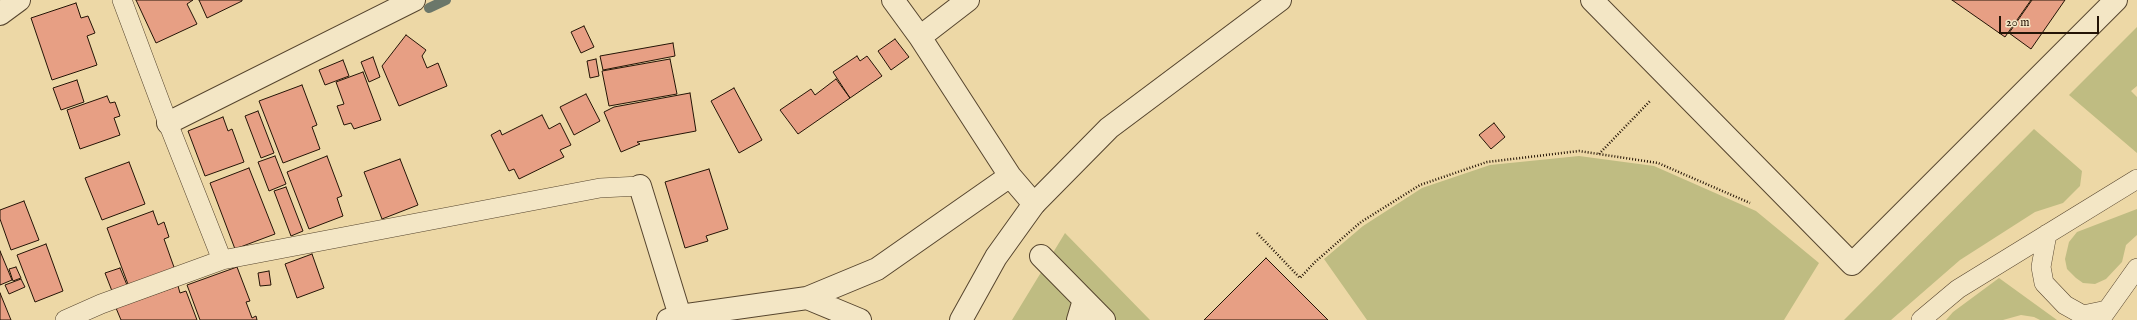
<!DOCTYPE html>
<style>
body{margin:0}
#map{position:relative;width:2137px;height:320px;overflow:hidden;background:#edd8a6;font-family:"IM FELL English",serif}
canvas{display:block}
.scale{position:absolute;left:1999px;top:16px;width:100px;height:18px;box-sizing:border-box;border:2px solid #241406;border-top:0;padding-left:5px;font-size:12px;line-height:14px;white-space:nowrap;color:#241406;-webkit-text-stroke:3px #f3e6c5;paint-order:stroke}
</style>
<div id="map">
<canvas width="2137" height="320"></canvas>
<div class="scale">20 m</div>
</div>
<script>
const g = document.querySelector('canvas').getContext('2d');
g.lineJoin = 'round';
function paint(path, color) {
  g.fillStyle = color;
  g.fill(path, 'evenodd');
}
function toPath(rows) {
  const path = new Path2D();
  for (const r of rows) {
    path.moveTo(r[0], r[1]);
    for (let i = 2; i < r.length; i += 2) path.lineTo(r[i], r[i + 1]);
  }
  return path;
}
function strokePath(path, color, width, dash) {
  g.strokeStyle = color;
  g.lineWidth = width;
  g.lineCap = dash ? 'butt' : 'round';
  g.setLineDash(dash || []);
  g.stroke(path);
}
const green = toPath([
 [2137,27,2137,86,2131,91,2137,97,2137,153,2069,95],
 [2034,129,2082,171,2080,186,2063,203,2035,212,1960,260,1891,320,1844,320],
 [1579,156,1654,166,1756,211,1819,263,1784,320,1367,320,1324,259,1363,226,1422,188,1490,165],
 [2137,209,2137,235,2126,245,2122,262,2106,279,2095,284,2083,283,2076,278,2067,269,2065,259,2069,242,2077,232],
 [1065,233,1150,320,1012,320],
 [1999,278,2057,320,2040,320,2034,317,2021,315,2003,320,1946,320,1953,312]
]);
const stream = toPath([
 [429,8,446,0]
]);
const building = toPath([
 [136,0,193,0,187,4,197,24,156,43,136,0],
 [199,0,242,0,242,1,207,18,199,0],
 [1952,0,2031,0,2005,37,1952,0],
 [2032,0,2065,0,2031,49,2009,33,2032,0],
 [76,3,81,18,88,16,95,33,87,36,97,65,52,80,31,18,76,3],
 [584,26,594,47,581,53,571,32,584,26],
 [406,35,426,50,422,56,427,68,438,63,447,86,399,106,382,66,406,35],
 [895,39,909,57,891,70,878,51,895,39],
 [673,43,675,56,603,70,600,56,673,43],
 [857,56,860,61,867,56,882,76,850,98,833,72,857,56],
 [373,57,380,77,369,82,361,62,373,57],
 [596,59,599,76,590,78,587,61,596,59],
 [670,59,677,94,609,106,602,71,670,59],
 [343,60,349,76,325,85,319,70,343,60],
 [363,72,381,120,354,129,351,123,344,125,337,106,344,104,336,82,363,72],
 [836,79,850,98,798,134,780,110,811,89,815,95,836,79],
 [77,80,84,102,61,110,53,88,77,80],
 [302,85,317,125,312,127,320,149,283,163,259,101,302,85],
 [734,88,762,140,739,153,711,101,734,88],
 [690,93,696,131,637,142,640,144,621,152,604,112,614,107,690,93],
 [586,94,600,121,574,135,560,107,586,94],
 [107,96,110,103,115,102,120,116,114,118,120,135,80,149,67,110,107,96],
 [258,111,274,153,261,158,245,116,258,111],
 [542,115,549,129,560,123,571,145,560,150,564,157,519,179,514,169,509,171,491,135,500,130,502,135,542,115],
 [223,117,228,131,232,129,244,162,205,176,188,131,223,117],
 [1494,123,1505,137,1491,149,1479,135,1494,123],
 [275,156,286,184,269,191,258,162,275,156],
 [327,156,342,196,337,198,343,216,309,229,287,172,327,156],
 [400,159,418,205,382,219,364,172,400,159],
 [129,162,145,204,102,220,85,178,129,162],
 [249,168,275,234,235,249,210,183,249,168],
 [709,169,728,229,706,236,708,241,685,248,665,182,709,169],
 [286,187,303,231,291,236,274,191,286,187],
 [24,201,39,240,11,250,0,219,0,210,24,201],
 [153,211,158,225,164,222,169,237,164,239,175,270,129,287,107,228,153,211],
 [46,244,63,291,35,302,17,255,46,244],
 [0,251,12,280,0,285,0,251],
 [312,254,324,288,297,298,285,264,312,254],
 [1266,258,1328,320,1204,320,1266,258],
 [16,267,21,278,13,281,9,269,16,267],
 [237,267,250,301,246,302,252,318,256,316,257,320,200,320,187,285,237,267],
 [120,268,127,285,112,291,105,273,120,268],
 [269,271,271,285,260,286,258,273,269,271],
 [21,279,25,287,9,294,5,285,21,279],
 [178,286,180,293,186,291,197,320,121,320,116,308,178,286],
 [0,293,11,320,0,320,0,293]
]);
const path = toPath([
 [1599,154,1651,100],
 [1257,233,1300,278,1315,262,1361,222,1420,185,1487,162,1579,151,1658,163,1750,203]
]);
const service = toPath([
 [122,0,168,123,222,260],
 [2047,234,2041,267,2044,283,2065,305,2083,315,2107,310],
 [65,320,101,304,222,260,600,188,640,186],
 [1921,320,1958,289,2137,179],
 [2100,320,2137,268]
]);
const pedestrian = toPath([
 [1041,256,1104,320],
 [1078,320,1084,300]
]);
const minor = toPath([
 [893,0,920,37,1010,176,1034,204],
 [1592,0,1852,264,2116,0],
 [0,14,19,0],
 [920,37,968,0],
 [168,123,414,0],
 [640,186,680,316,668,320],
 [807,298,860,320],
 [681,320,680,316,807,298,877,269,1010,176]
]);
const tertiary = toPath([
 [961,320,996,257,1034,204,1109,128,1280,0]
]);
paint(green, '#bfbc82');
strokePath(stream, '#6b776a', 10);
paint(building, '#e79f84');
strokePath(building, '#241406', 1);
strokePath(service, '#56452e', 20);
strokePath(pedestrian, '#56452e', 24);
strokePath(minor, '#56452e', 24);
strokePath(tertiary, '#56452e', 24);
strokePath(path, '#241406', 2.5, [1, 2]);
strokePath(service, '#f3e6c5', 19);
strokePath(pedestrian, '#f3e6c5', 22);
strokePath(minor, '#f3e6c5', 22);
strokePath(tertiary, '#f3e6c5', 22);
</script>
